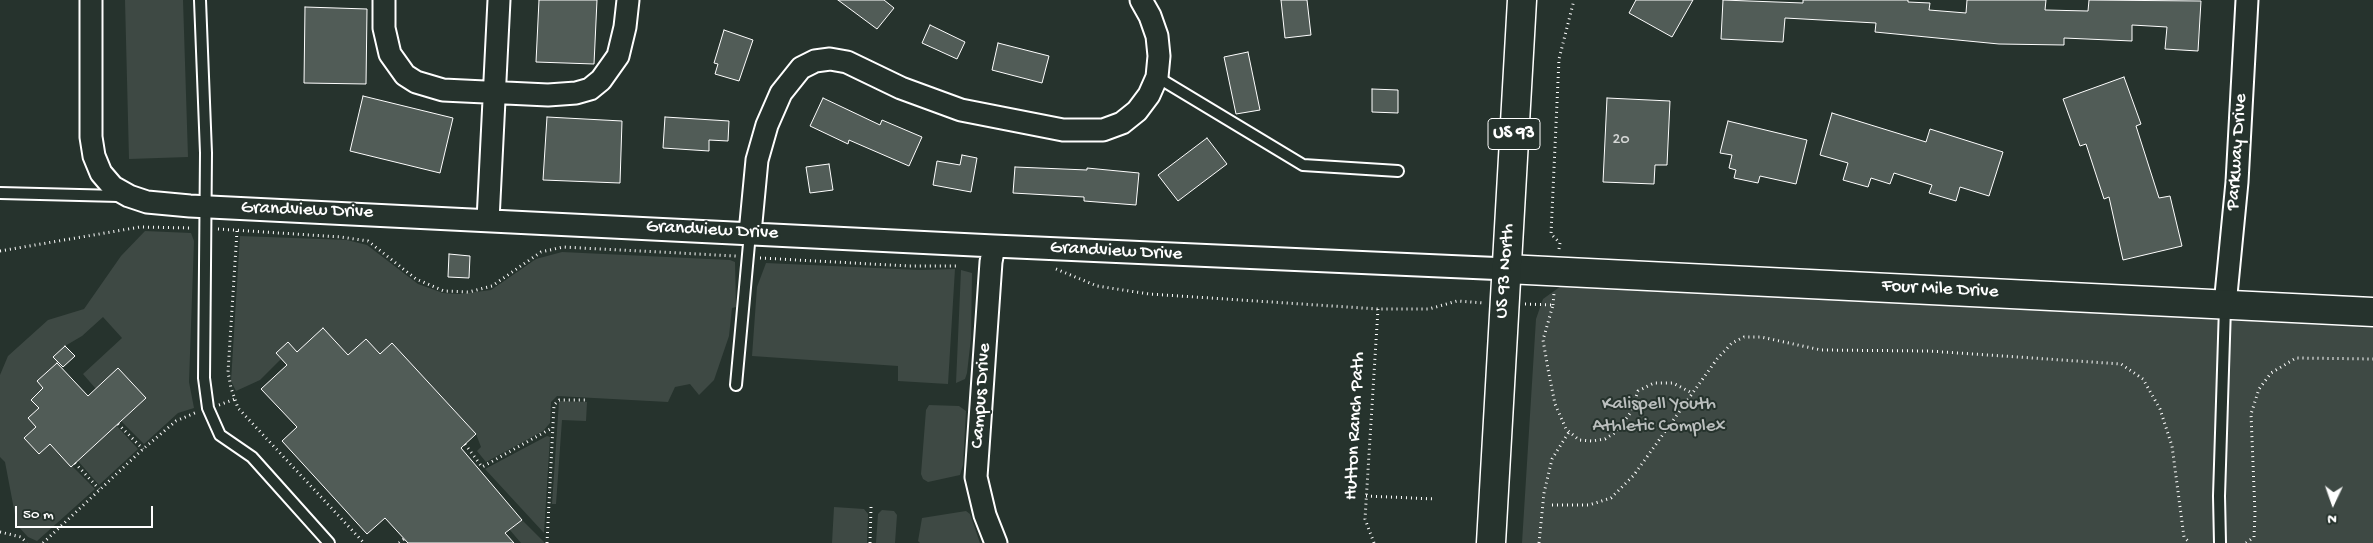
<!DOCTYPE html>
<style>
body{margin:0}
#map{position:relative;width:2373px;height:543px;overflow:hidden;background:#26332d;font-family:"Gochi Hand",sans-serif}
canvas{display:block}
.north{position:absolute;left:2308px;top:478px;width:50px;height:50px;-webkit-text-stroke:4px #26332d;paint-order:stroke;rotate:183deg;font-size:14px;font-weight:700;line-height:20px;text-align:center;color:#fff}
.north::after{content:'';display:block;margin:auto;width:18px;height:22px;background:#fff;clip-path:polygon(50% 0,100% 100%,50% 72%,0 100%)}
.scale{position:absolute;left:15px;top:506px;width:138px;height:22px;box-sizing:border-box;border:2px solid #fff;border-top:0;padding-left:6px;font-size:15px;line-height:18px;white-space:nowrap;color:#fff;-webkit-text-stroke:4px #26332d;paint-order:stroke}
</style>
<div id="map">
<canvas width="2373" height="543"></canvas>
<div class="north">N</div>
<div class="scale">50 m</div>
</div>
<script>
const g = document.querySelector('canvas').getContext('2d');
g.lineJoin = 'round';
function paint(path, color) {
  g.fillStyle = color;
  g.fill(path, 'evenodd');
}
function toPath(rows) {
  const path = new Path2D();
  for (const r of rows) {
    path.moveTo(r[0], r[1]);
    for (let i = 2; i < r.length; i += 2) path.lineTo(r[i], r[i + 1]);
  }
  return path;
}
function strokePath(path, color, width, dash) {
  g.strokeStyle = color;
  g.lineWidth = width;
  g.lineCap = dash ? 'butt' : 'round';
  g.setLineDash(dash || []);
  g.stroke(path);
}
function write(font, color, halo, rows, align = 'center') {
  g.font = font + ' "Gochi Hand",sans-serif';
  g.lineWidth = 4;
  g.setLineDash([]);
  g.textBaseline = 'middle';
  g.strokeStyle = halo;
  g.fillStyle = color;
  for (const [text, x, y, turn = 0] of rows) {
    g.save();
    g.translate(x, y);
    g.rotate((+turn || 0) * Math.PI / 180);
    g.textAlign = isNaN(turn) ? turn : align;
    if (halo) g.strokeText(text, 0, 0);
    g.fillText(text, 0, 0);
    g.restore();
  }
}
const green = toPath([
 [125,0,183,0,188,157,129,159],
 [145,231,191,233,194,241,189,382,194,408,178,413,144,444,121,421,146,398,118,368,96,389,83,374,122,338,103,317,82,336,65,346,53,357,58,362,37,381,43,388,31,400,39,408,36,427,24,438,39,454,50,444,95,489,37,541,28,537,17,525,5,462,0,457,0,375,8,356,48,320,84,309,121,256],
 [240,236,347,240,367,245,418,284,443,293,460,294,491,290,536,259,562,252,730,260,735,262,736,307,732,308,729,336,714,380,699,395,690,384,675,387,668,402,557,396,551,402,550,423,543,431,486,462,477,451,481,447,476,434,392,343,380,354,365,339,348,355,297,352,288,342,276,353,281,359,260,380,236,391,231,381],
 [766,263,920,270,955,269,948,384,898,381,898,366,752,356,757,287],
 [961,270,972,273,971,338,967,373,965,379,956,383],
 [1580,284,2373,328,2373,543,1522,543,1536,319,1543,299,1561,286],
 [559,401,587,402,586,421,562,420,556,504,552,504],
 [929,405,959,406,966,411,963,465,960,475,928,482,923,479,921,474,926,410],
 [116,425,138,449,99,485,78,461],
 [547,436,550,437,544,533,485,469],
 [834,507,864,509,868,514,867,543,832,543],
 [882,510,894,511,897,515,895,543,876,543,878,514],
 [966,511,970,514,980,543,920,543,918,541,922,518],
 [522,520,544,542,544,543,521,543,509,529]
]);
const building = toPath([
 [539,0,597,0,594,64,536,62,539,0],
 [838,0,884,0,894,8,877,29,838,0],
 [1281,0,1307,0,1311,35,1285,38,1281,0],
 [1636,0,1693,0,1672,37,1629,13,1636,0],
 [1723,0,1803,3,1803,0,1908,0,1908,2,1930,3,1929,10,1966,13,1967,0,2046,0,2045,10,2088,11,2089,0,2201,1,2198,51,2165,49,2167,27,2132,25,2132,41,2064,38,2064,45,1999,44,1875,32,1876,23,1785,18,1783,42,1721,39,1723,0],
 [305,7,367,9,366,84,304,83,305,7],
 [930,25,965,42,957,59,922,43,930,25],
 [724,30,753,40,739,81,715,74,718,64,714,63,724,30],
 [998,43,1049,56,1042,83,992,70,998,43],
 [1248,52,1260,110,1236,114,1224,57,1248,52],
 [2124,77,2141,124,2136,126,2159,198,2170,196,2182,246,2123,260,2109,197,2104,199,2086,144,2080,146,2063,99,2124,77],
 [1372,89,1398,90,1398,113,1372,112,1372,89],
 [363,96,453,118,440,173,350,151,363,96],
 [823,98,880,125,882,120,922,137,909,166,849,140,848,144,810,126,823,98],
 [1607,98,1670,101,1667,165,1655,165,1654,184,1603,182,1607,98],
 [1832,113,1926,142,1930,129,2003,152,1989,196,1960,187,1956,201,1929,193,1932,185,1894,173,1890,184,1871,178,1868,187,1843,180,1848,163,1820,155,1832,113],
 [547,117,622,121,620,183,543,180,547,117],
 [665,117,729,121,728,141,709,140,709,151,663,148,665,117],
 [1728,121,1807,140,1796,184,1760,176,1758,183,1734,178,1736,170,1729,168,1732,155,1720,153,1728,121],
 [1207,138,1227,164,1178,201,1158,175,1207,138],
 [962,155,977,158,971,192,933,185,937,161,960,165,962,155],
 [829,164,833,190,810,193,806,167,829,164],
 [1015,167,1087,170,1087,168,1139,173,1136,205,1084,201,1084,197,1013,193,1015,167],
 [449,254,470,256,469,278,448,277,449,254],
 [323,328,348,355,366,339,380,354,392,343,476,434,461,448,522,520,505,533,514,543,408,543,385,518,367,534,282,441,297,427,261,389,287,365,276,353,288,342,297,352,323,328],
 [65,346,75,356,63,367,53,357,65,346],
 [57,363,88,396,118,368,146,398,71,467,50,444,39,454,24,438,36,427,28,418,39,408,31,400,43,388,37,381,57,363]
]);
const path = toPath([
 [218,229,341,237,368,241,416,279,444,291,469,292,492,286,541,252,563,247,736,256],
 [237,231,228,372,231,388,238,408,364,543],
 [1559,249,1560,243,1551,234,1559,59,1574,0],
 [0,251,140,227,192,228],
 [760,258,909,266,956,266],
 [1056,269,1097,286,1149,294,1378,309,1429,309,1457,301,1484,303],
 [1525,304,1553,305,1543,340,1548,369,1555,404,1566,429,1579,440,1592,441,1605,439,1616,432,1631,412,1638,391,1654,383,1673,383,1692,393],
 [1553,305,1554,293],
 [219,405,235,399],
 [118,424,143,449],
 [465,444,482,467,552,428],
 [75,463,99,489],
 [1366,496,1435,499],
 [1552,505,1589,505,1611,498,1634,475,1717,359,1732,343,1744,337,1761,337,1821,350,1929,351,2121,364,2143,379,2160,409,2172,446,2184,537,2190,543],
 [0,532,21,537,27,543],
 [43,543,143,449,176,421,197,412],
 [399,543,404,539],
 [547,543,554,405,559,400,587,400],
 [870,543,871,507],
 [1374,543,1365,519,1378,309],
 [1539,543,1544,493,1552,459,1569,432],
 [2246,543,2254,537,2255,513,2251,414,2259,389,2271,373,2296,358,2373,359]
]);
const lane = toPath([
 [200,0,206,153,204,378,208,408,220,435,252,457,329,543],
 [1157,77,1303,165,1398,171],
 [0,193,119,196],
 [736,385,750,233],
 [2220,543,2219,496,2225,307]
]);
const street = toPath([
 [91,0,91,137,94,156,101,173,113,187,129,196,147,202,190,206,994,246,1507,269],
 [384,0,384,28,390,54,405,75,416,82,443,90,548,95,576,93,590,89,601,80,618,56,625,27,628,0],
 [488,220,499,0],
 [750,233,757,160,767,125,781,93,801,68,815,61,830,59,847,62,901,88,961,110,1063,130,1103,130,1122,123,1137,111,1149,95,1157,77,1159,56,1157,36,1150,16,1141,0],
 [994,246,991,262,976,477,985,515,996,543],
 [2225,305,2237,182,2247,0]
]);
const secondary = toPath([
 [1507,269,2373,312]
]);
const primary = toPath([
 [1491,543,1522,0]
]);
const numberNames = [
 ["20",1621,141]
];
const shields = [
 [1514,134,52]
];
const shieldNames = [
 ["US 93",1514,134]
];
const streetNames = [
 ["Parkway Drive",2238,152,-86],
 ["Grandview Drive",307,211,2],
 ["Grandview Drive",712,231,3],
 ["Grandview Drive",1116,252,3],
 ["US 93 North",1506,271,-86],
 ["Four Mile Drive",1940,290,3],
 ["Campus Drive",982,396,-86],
 ["Hutton Ranch Path",1356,426,-87]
];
const parkNames = [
 ["Kalispell Youth",1659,405],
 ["Athletic Complex",1659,427]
];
paint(green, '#3e4944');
paint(building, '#515c57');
strokePath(building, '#fff', 1);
strokePath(lane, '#fff', 14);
strokePath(street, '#fff', 25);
strokePath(secondary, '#fff', 31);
strokePath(primary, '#fff', 31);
strokePath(path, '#fff', 3, [1, 4]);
strokePath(lane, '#26332d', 10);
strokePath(street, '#26332d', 21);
strokePath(secondary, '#26332d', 28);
strokePath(primary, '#26332d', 28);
write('16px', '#d4d6d5', null, numberNames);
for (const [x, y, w] of shields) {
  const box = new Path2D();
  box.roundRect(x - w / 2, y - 15.5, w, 31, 4);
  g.fillStyle = '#26332d';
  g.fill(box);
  strokePath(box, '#fff', 1);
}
write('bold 18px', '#fff', null, shieldNames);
write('19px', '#fff', '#26332d', streetNames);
write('19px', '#bbbfbe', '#26332d', parkNames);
</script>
